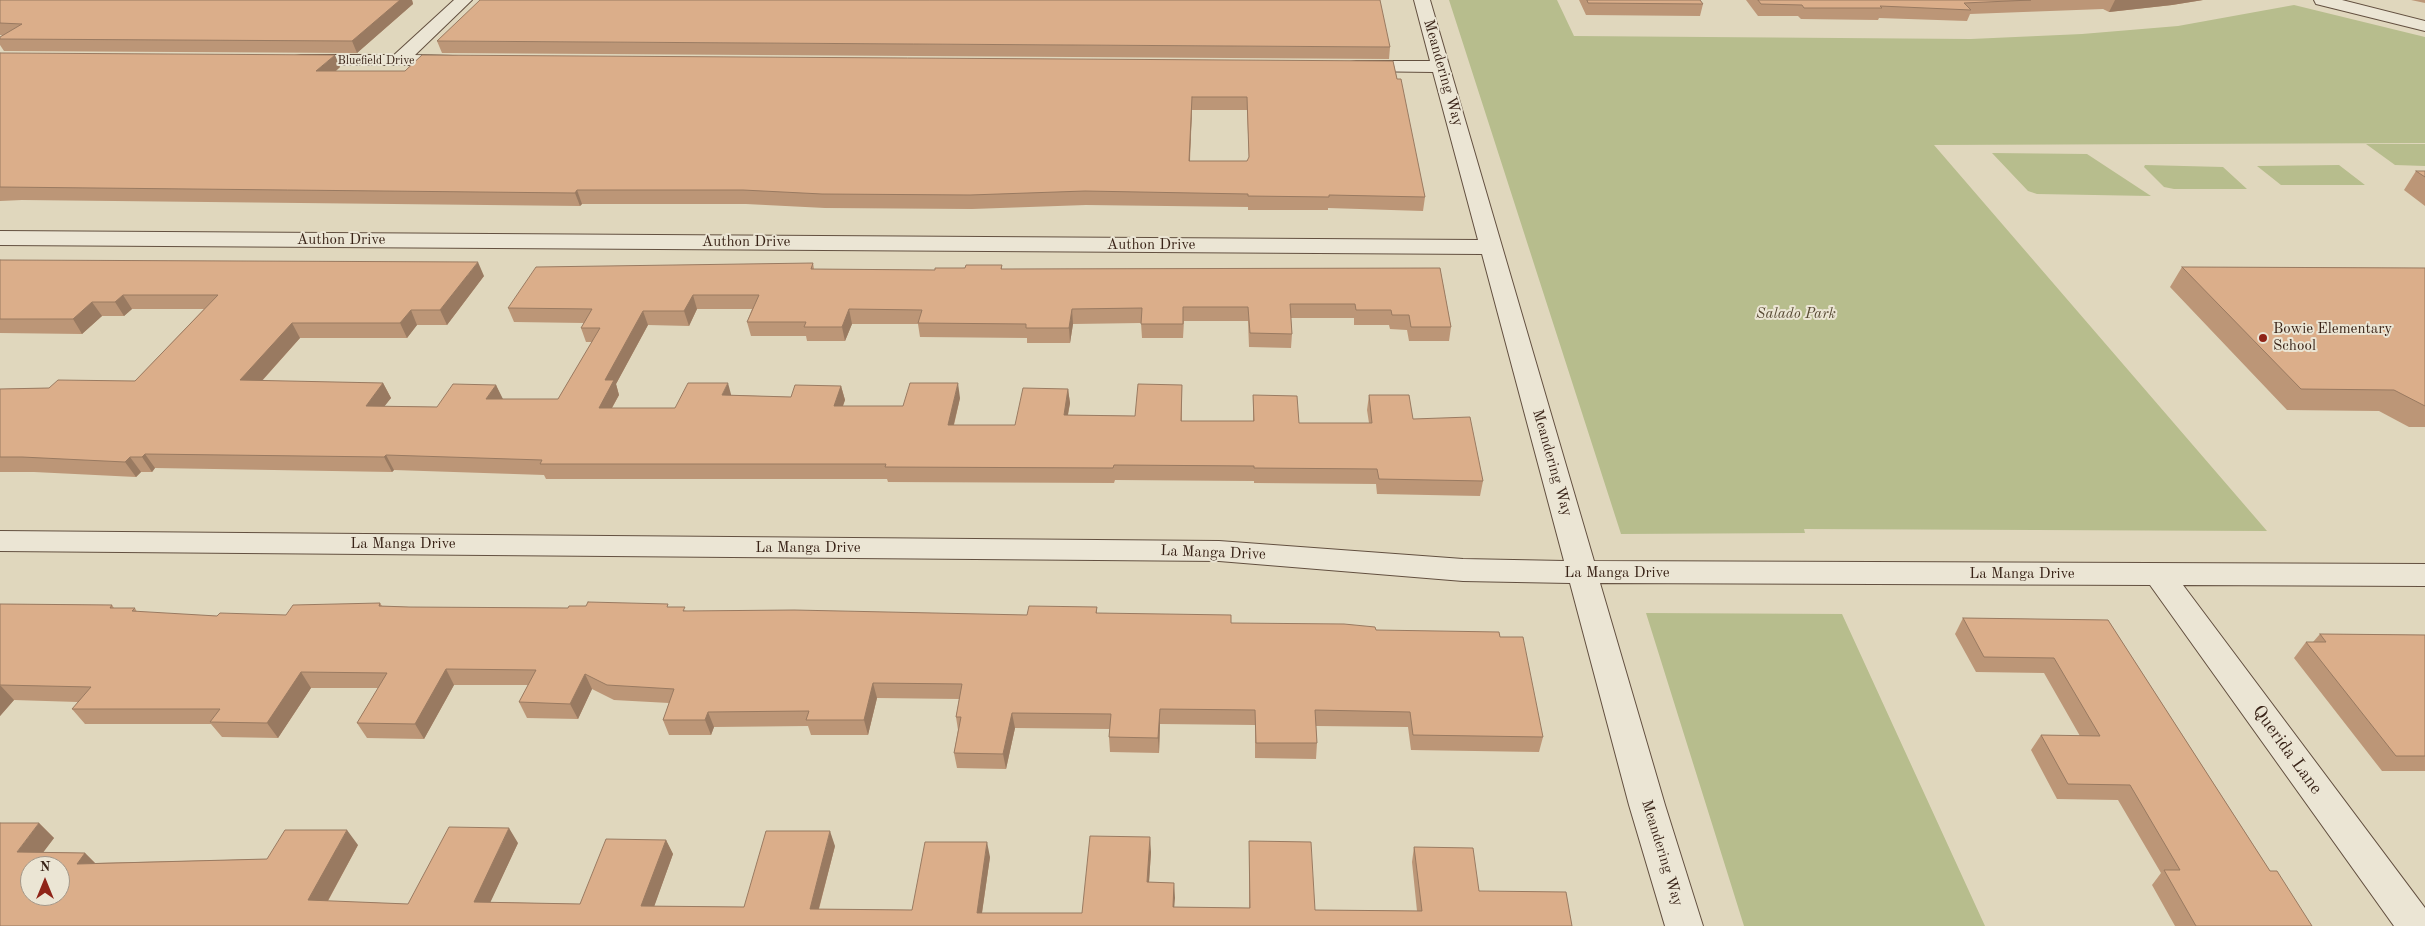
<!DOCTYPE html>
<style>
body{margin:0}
#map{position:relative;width:2425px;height:926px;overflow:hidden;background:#e0d7bd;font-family:"Old Standard TT",serif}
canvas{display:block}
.north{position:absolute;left:20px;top:856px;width:50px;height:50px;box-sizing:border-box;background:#ebe5d4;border:1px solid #a49788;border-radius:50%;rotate:0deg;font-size:14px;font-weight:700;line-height:20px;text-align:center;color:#392317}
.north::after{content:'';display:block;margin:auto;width:18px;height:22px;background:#8f2418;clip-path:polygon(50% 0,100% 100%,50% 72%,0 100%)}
</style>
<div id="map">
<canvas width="2425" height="926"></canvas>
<div class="north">N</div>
</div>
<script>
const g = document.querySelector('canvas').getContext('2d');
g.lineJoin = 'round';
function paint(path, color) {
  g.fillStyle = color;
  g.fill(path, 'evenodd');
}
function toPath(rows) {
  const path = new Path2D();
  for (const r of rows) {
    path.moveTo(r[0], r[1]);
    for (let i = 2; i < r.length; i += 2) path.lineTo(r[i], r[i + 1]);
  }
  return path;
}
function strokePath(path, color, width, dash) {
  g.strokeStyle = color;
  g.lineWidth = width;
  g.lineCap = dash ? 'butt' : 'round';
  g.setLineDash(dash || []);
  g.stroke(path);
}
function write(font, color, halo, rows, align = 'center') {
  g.font = font + ' "Old Standard TT",serif';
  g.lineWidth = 4;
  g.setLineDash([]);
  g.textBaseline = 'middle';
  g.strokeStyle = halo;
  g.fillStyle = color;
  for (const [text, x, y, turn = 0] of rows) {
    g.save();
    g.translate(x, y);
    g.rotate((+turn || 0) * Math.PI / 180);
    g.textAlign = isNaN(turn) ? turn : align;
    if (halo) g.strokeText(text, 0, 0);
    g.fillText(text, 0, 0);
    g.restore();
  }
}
const green = toPath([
 [1449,0,1557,0,1574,36,1971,39,2082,34,2178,26,2294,5,2425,37,2425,143,1934,145,2267,531,1804,529,1805,533,1621,534],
 [2366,144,2425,144,2425,166,2395,165],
 [1992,153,2087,154,2151,196,2037,194,2028,191],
 [2145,165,2223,167,2247,189,2174,189,2164,187,2144,167],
 [2339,165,2365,185,2281,185,2257,166],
 [1646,613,1842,614,1985,926,1744,926]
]);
const minor = toPath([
 [454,0,472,0,415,55,453,56,459,57,462,61,459,65,301,65,295,64,292,60,295,56,301,55,394,55,454,0],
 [1414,0,1430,0,1594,561,2425,564,2425,586,2183,585,2425,908,2425,926,2394,926,2150,585,1600,583,1665,805,1703,926,1665,926,1629,805,1570,583,1463,581,1219,561,0,551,0,531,1219,541,1463,559,1564,561,1482,254,0,245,0,231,1478,240,1433,72,1356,71,1350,70,1347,66,1350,62,1356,61,1430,61,1414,0],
 [2314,0,2342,0,2425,21,2425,31,2316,4,2314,0]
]);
const wall = toPath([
 [0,0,412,0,413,4,357,53,4,51,0,45,0,39,2,35,0,35],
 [1579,0,1700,0,1703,4,1700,16,1586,15],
 [1746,0,2203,0,2172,5,2109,12,2103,9,1970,14,1967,21,1879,18,1878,20,1801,19,1798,16,1758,16],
 [2411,0,2425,0,2425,3],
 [437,41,1390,47,1389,59,442,53],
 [0,53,340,67,336,71,405,71,1393,61,1425,197,1423,211,1328,208,1328,210,1248,210,1248,207,1086,205,972,209,825,208,746,204,582,204,580,206,22,200,0,201],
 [1192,110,1247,110,1249,159,1247,161,1190,161],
 [2416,171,2425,171,2425,206,2404,190],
 [0,260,484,276,447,325,417,325,407,338,300,338,262,381,383,383,391,398,384,406,437,407,496,385,502,399,558,399,592,342,586,342,581,328,584,323,514,322,508,308,813,263,814,269,935,270,1002,265,1002,269,1440,268,1451,327,1449,341,1409,341,1407,330,1390,329,1389,325,1354,325,1354,318,1291,318,1292,334,1291,348,1249,347,1248,321,1184,321,1183,338,1142,338,1141,323,1073,324,1070,343,1027,343,1027,338,920,337,918,324,852,324,845,341,807,341,806,336,751,336,747,322,752,309,697,309,689,326,648,325,616,384,619,395,612,408,675,408,731,395,791,397,841,386,845,400,843,406,903,406,960,398,954,425,1015,425,1068,389,1070,403,1068,415,1135,416,1182,385,1182,421,1253,421,1253,395,1299,423,1369,423,1367,410,1369,395,1413,419,1483,481,1480,496,1377,494,1376,484,1254,483,1254,481,1115,480,1114,483,888,482,887,479,546,479,544,475,394,470,392,472,155,468,152,472,141,472,136,477,34,472,0,472,0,389,49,388,135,381,204,309,132,309,124,316,102,316,82,334,0,333],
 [2182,267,2425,268,2425,427,2409,427,2379,411,2287,410,2170,287],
 [380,603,382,606,409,607,568,608,669,607,687,611,1027,615,1097,607,1097,613,1231,623,1500,637,1543,737,1539,752,1411,750,1408,727,1316,726,1317,743,1316,759,1255,758,1255,725,1160,724,1159,753,1110,752,1109,737,1110,729,1015,728,1006,769,957,768,954,753,958,730,956,717,959,699,877,698,868,735,811,735,808,726,714,727,711,735,669,735,663,720,669,703,614,700,592,689,578,719,527,718,519,702,528,685,454,685,424,739,367,738,357,723,378,688,311,688,278,738,222,737,211,724,85,724,72,709,78,702,14,700,0,716,0,604,112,605,114,608,135,608,137,612,217,616,286,615],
 [1963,618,2108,620,2270,871,2312,926,2175,926,2152,885,2161,873,2118,800,2057,799,2031,750,2041,735,2080,736,2044,673,1976,672,1955,634],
 [2320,634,2425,635,2425,771,2382,771,2294,658,2306,642,2313,642],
 [39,823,54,838,43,852,85,853,95,863,267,859,358,845,328,901,408,904,518,843,490,902,580,904,666,840,673,854,654,906,744,907,835,846,819,909,912,910,990,857,982,913,1082,913,1151,852,1149,882,1174,883,1174,907,1249,908,1249,841,1315,910,1417,911,1412,862,1414,847,1479,891,1572,926,0,926]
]);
const shadedWall = toPath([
 [400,0,412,0,413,4,357,53,352,41],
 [2115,0,2203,0,2172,5,2109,12],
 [335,55,340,67,322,83,316,71],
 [1192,97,1192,110,1189,174,1189,161],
 [577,190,582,204,580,206,575,193],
 [478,262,484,276,447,325,440,310],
 [123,295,132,309,124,316,115,302],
 [693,295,697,309,689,326,684,311],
 [92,302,102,316,82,334,73,319],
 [849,309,852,324,845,341,842,327],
 [1072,309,1073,324,1070,343,1069,328],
 [411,310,417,325,407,338,400,323],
 [643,311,648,325,616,384,619,395,604,422,599,408,605,380],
 [292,323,300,338,249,395,240,380],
 [383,383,391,398,373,421,366,406],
 [728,383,732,398,722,395],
 [958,383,960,398,950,440,948,425],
 [496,385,503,399,486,399],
 [841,386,845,400,837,421,834,406],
 [1068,389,1070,403,1065,429,1064,415],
 [145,454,155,468,152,472,142,457],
 [386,455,394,470,392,472,384,457],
 [130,457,141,472,136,477,125,462],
 [446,669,454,685,424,739,415,724],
 [301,672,311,688,278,738,267,723],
 [585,674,592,689,578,719,570,704],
 [873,683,877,698,868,735,864,720],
 [0,685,14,700,0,716],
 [1160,709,1160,724,1159,753,1158,738],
 [708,712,714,727,711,735,705,720],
 [1012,713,1015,728,1006,769,1003,754],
 [39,823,54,838,33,866,17,852],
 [509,828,518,843,484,916,474,902],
 [347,830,358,845,320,915,308,900],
 [830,831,835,846,815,923,810,909],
 [1150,837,1151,852,1148,897,1147,882],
 [666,840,673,854,649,921,641,906],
 [987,842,990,857,980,926,977,913],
 [85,853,100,868,77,864],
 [1174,883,1175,898,1173,922,1173,907]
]);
const building = toPath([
 [0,0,400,0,352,41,0,39,0,37,22,24,0,23,0,0],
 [480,0,1380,0,1390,47,437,41,480,0],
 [1587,0,1700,0,1703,4,1588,3,1587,0],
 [1758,0,2031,0,1964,3,1971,10,1880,6,1882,8,1804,8,1802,5,1761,4,1758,0],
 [0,53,335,55,316,71,405,71,422,55,1393,61,1397,79,1401,79,1425,197,1329,195,1329,197,1248,196,1248,194,1085,191,970,195,822,194,743,190,577,190,575,193,0,187,0,53],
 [1192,97,1247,97,1249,157,1247,161,1189,161,1192,97],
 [2416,171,2425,171,2425,177,2416,171],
 [0,260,478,262,440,310,411,310,400,323,292,323,240,380,383,383,366,406,437,407,453,384,496,385,486,399,558,399,600,328,581,328,592,309,508,308,536,267,813,263,811,269,935,270,935,268,965,268,966,265,1002,265,1001,269,1440,268,1451,327,1411,327,1409,315,1392,315,1391,310,1356,310,1355,304,1290,304,1292,334,1250,333,1248,307,1183,307,1183,324,1141,324,1142,308,1072,309,1069,328,1026,328,1026,324,918,323,922,310,849,309,842,327,804,327,806,322,747,322,759,295,693,295,684,311,643,311,605,380,614,380,599,408,675,408,688,383,728,383,722,395,791,397,795,385,841,386,834,406,903,406,910,383,958,383,948,425,1015,425,1023,388,1068,389,1064,415,1135,416,1138,384,1182,385,1181,421,1254,421,1253,395,1297,396,1299,423,1372,423,1369,395,1409,395,1413,419,1470,417,1483,481,1379,479,1377,469,1254,468,1254,466,1114,465,1113,468,885,467,886,464,540,464,542,460,386,455,384,457,145,454,142,457,130,457,125,462,22,457,0,457,0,389,49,388,58,380,135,381,218,295,123,295,115,302,92,302,73,319,0,319,0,260],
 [2182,267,2425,268,2425,406,2394,390,2301,389,2182,267],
 [588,602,668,604,667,607,685,607,683,611,794,610,1027,615,1029,606,1097,607,1096,613,1231,615,1231,623,1344,624,1375,627,1376,630,1499,632,1500,637,1523,637,1543,737,1413,735,1410,712,1315,710,1317,743,1256,743,1255,710,1160,709,1158,738,1109,737,1111,714,1012,713,1003,754,954,753,961,717,956,717,962,684,873,683,864,720,806,720,809,711,708,712,705,720,663,720,674,689,607,685,585,674,570,704,519,702,536,670,446,669,415,724,357,723,387,673,301,672,267,723,210,722,220,709,72,709,91,687,0,685,0,604,112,605,110,608,135,608,132,611,217,616,220,613,286,615,293,605,380,603,379,606,409,607,568,608,569,606,586,606,588,602],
 [1963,618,2108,620,2270,871,2277,871,2312,926,2196,926,2164,870,2180,870,2130,785,2068,784,2041,735,2100,736,2054,658,1984,657,1963,618],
 [2320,634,2425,635,2425,756,2396,756,2306,642,2326,642,2320,634],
 [0,823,39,823,17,852,85,853,77,864,267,859,285,830,347,830,308,900,408,904,449,827,509,828,474,902,580,904,606,839,666,840,641,906,744,907,766,831,830,831,810,909,912,910,925,842,987,842,977,913,1082,913,1090,836,1150,837,1147,882,1174,883,1173,907,1250,908,1249,841,1311,842,1315,910,1422,911,1414,847,1473,848,1479,891,1566,892,1572,926,0,926,0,823],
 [30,866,60,866,60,896,30,896,30,866]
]);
const markers = [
 [2263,338,5,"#8f2418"]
];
const farStreetnames = [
 ["Bluefield Drive",376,61]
];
const streetNames = [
 ["Meandering Way",1443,73,74],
 ["Authon Drive",341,240],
 ["Authon Drive",746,242],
 ["Authon Drive",1151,245],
 ["Meandering Way",1552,463,74],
 ["La Manga Drive",403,544],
 ["La Manga Drive",808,548],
 ["La Manga Drive",1213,553,2],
 ["La Manga Drive",1617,573],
 ["La Manga Drive",2022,574],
 ["Meandering Way",1662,853,73]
];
const parkNames = [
 ["Salado Park",1796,314]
];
const poiNames = [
 ["Bowie Elementary",2273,329],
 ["School",2273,346]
];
const nearStreetnames = [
 ["Querida Lane",2287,750,54]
];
paint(green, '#b7bd8d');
strokePath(minor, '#635040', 2);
paint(minor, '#ebe5d4');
paint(wall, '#bc9677');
paint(shadedWall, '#997a61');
paint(building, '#dbae8a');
strokePath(building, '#997a61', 1);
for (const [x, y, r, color] of markers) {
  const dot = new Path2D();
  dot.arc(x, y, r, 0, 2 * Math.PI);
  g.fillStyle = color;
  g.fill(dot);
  strokePath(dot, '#ebe5d4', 2);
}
write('12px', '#392317', '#ebe5d4', farStreetnames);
write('15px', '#392317', '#ebe5d4', streetNames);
write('italic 15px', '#584a34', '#ebe5d4', parkNames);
write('15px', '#392317', '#ebe5d4', poiNames, 'left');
write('18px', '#392317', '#ebe5d4', nearStreetnames);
</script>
